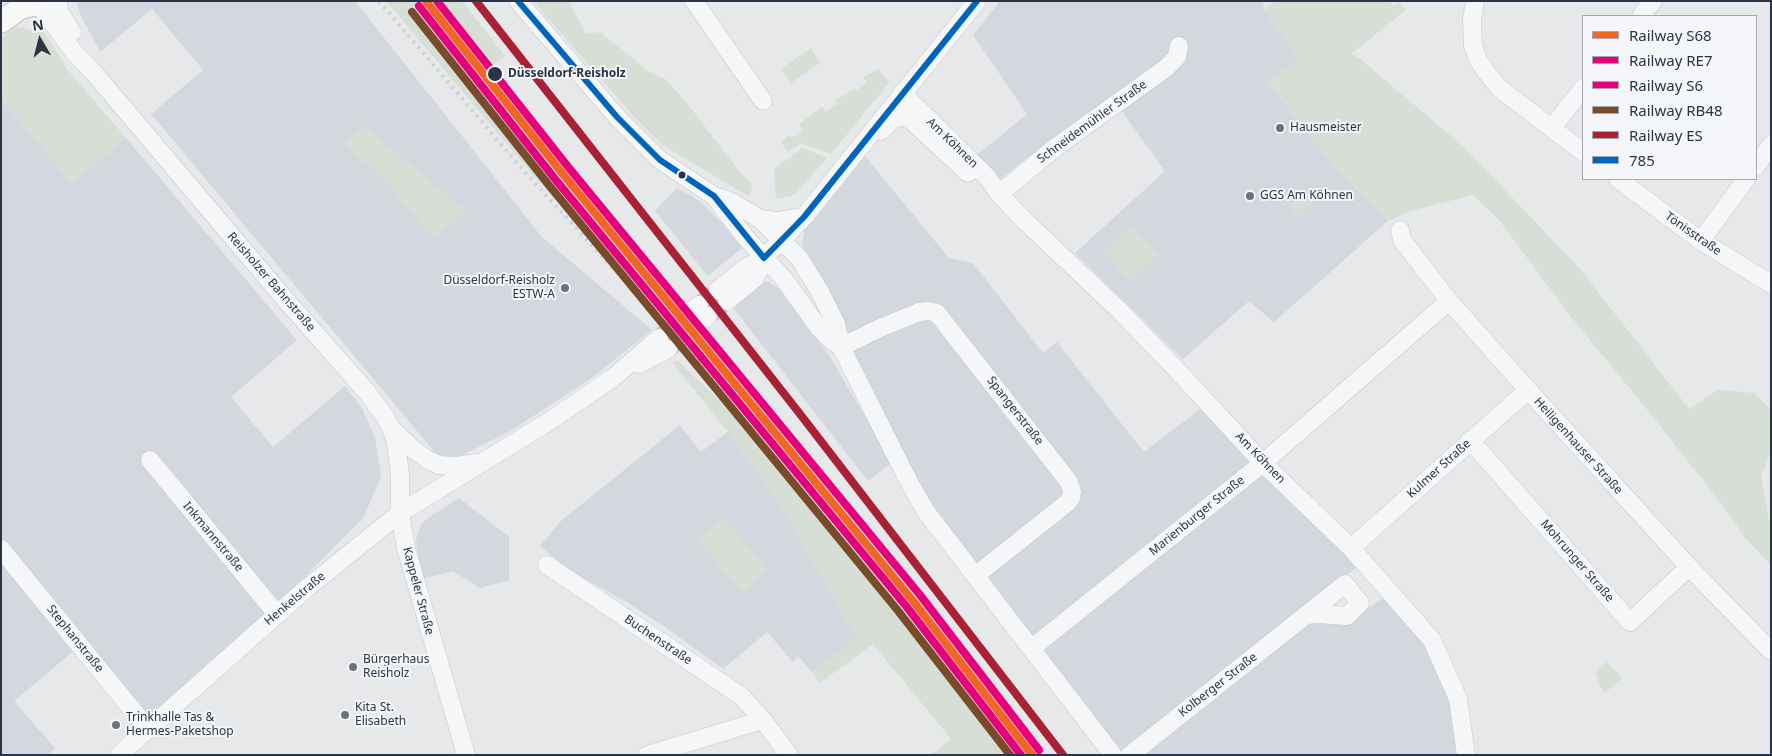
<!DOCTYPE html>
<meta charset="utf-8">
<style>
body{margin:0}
#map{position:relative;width:1772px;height:756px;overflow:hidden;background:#e6e8ea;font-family:"Noto Sans",sans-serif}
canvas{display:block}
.frame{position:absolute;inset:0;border:2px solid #2b3445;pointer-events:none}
.legend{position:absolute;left:1582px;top:15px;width:175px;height:165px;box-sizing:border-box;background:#f4f6f9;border:1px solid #a4a8b1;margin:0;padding:6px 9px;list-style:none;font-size:15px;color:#2b3445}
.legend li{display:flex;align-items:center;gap:10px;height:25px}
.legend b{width:25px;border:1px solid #a4a8b1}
.north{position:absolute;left:15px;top:15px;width:50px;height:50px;-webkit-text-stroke:4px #f4f6f9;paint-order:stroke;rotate:352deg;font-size:14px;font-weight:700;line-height:20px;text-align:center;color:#2b3445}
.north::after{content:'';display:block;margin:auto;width:18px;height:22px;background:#2b3445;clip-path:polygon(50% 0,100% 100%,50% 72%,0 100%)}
</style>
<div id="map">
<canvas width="1772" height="756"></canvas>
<div class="frame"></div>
<ul class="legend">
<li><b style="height:6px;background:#f26522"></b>Railway S68</li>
<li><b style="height:6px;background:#e5007d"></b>Railway RE7</li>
<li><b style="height:6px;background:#e6007e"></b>Railway S6</li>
<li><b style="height:6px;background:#7a4b2a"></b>Railway RB48</li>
<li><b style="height:6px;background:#aa2135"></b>Railway ES</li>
<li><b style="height:6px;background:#0065bd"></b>785</li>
</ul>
<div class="north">N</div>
</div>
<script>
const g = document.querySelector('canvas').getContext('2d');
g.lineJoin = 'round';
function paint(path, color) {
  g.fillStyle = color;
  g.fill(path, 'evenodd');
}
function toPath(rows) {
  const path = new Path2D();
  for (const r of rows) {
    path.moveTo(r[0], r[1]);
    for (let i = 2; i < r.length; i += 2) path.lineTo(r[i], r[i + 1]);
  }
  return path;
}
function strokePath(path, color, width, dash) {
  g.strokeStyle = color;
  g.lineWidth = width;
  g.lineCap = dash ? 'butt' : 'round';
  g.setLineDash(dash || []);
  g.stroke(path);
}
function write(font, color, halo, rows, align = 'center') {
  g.font = font + ' "Noto Sans",sans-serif';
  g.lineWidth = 4;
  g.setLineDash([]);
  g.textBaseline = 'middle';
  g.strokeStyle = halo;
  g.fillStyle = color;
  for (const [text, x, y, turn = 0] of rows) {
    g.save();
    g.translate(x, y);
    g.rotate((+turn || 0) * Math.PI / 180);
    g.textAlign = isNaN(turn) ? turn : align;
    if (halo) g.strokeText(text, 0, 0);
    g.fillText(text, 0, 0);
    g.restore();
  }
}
const built = toPath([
 [77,1,355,1,542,237,652,330,593,377,509,432,452,460,438,456,151,114,203,70,152,9,100,52,80,14],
 [1000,1,1263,1,1264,10,1299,59,1268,82,1335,167,1388,221,1274,322,1249,301,1183,359,1075,253,1165,171,1121,110,1108,100,1049,141,1000,179,976,156,1027,114,973,35],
 [1,99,72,183,126,138,297,340,231,397,273,447,345,386,362,408,375,438,381,476,364,517,263,619,154,714,142,716,1,545],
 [864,155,949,258,973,263,1043,353,1057,342,1144,452,1207,404,1261,463,1032,642,930,509,848,348,840,320,802,245,805,228],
 [677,188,700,201,722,223,742,248,708,276,655,211],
 [768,281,783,292,832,360,877,437,890,464,868,481,731,305,757,283],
 [680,425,701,452,728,432,775,495,857,638,812,672,798,656,793,662,767,632,723,669,662,625,628,603,570,571,540,546,561,521],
 [1263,466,1359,565,1121,755,1037,648],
 [459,498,509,537,509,580,480,588,453,571,422,579,416,540,421,524,434,514],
 [1,558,77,648,14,701,55,748,47,755,1,755],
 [1388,595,1431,644,1456,703,1463,755,1140,755,1313,617,1348,621]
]);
const green = toPath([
 [386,1,415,1,554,177,564,203,560,205,539,182],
 [442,1,462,1,505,56,492,65],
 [533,1,569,1,586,34,600,32,651,73,665,79,683,98,742,175,752,183,750,197,664,146,635,118],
 [1275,1,1390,1,1393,6,1399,2,1406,10,1351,54,1359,58,1464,147,1581,270,1689,409,1718,390,1755,393,1771,410,1771,451,1761,477,1771,530,1771,565,1746,539,1723,506,1654,418,1572,318,1499,220,1473,195,1411,211,1388,221,1335,167,1268,81,1299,59,1264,10],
 [14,27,44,31,67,69,126,138,72,183,1,99,1,38],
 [811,48,820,63,791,83,781,69],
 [878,69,889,83,831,154,801,143,788,152,781,142,789,135,792,138,802,130,799,124,822,107,826,112,837,104,835,101,838,99,854,88,857,90,860,88,867,82,863,78],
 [365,126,466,211,434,239,384,180,343,143],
 [803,148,827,158,797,192,791,196,776,199,774,169],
 [1303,193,1313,204,1298,217,1289,206],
 [1132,226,1159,255,1130,281,1103,252],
 [678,361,772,451,926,639,1017,755,931,755,951,739,873,644,820,683,812,672,857,638,775,495,728,432,672,362],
 [723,517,768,570,742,593,697,540],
 [1607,662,1622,678,1605,693,1600,687,1596,672]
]);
const minorTunnel = toPath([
 [699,305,718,290],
 [708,316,727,301],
 [659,338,693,310],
 [668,349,702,321]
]);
const minor = toPath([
 [57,1,60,13,72,32],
 [518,1,617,117,660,160,714,196,730,201,760,219,799,258,819,290,836,324,841,347,910,484,927,513,1113,755],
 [694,1,763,101],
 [1475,1,1472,19,1473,46,1478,59,1484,69,1499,88,1583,152],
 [37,6,43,10,73,51,94,73,284,298,366,391,384,415,391,428,396,443,400,474,400,513,406,548,466,755],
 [1641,16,1653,1],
 [902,93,988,178,999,194,1025,221,1119,310,1175,368,1263,463,1351,548,1432,640,1458,699,1466,755],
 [1552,128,1583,88],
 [881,131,894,118,904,117,912,121,968,173],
 [1756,166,1771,145],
 [1618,179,1701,241,1771,284],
 [999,194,1056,147,1166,68,1177,57,1179,46],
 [714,196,746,238,784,279,819,328,832,341,841,347],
 [760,219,778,221,804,217],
 [1400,230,1402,240,1449,301,1528,390,1689,567,1771,651],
 [1701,241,1746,179],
 [718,290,745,268,764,258],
 [727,301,755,278,764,258,804,217,977,1],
 [693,310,699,305],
 [702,321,708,316],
 [841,347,880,328,919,312,928,311,937,313,1069,482,1072,492,1071,498,1067,503,975,576],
 [639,364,668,349],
 [393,430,414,450,428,460,439,465,456,466,477,463],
 [1470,440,1630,622,1689,567],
 [150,460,277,614],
 [1351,548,1528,390],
 [1,549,148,729],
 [547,565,741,696,763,720,789,755],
 [1032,648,1263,463,1449,301],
 [119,755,307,588,400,513,548,422,614,377,659,338],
 [647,755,763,720],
 [1130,755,1345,584,1360,603,1347,616,1318,614,1306,615]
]);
const major = toPath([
 [1,22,20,8,32,5]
]);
const rail = toPath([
 [379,1,523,170,756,424,845,530,948,647]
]);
const bus1 = toPath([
 [518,1,617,117,660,160,714,196,764,258],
 [764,258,804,217,977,1]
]);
const rail1 = toPath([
 [426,1,562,173,913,601,1032,755]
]);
const rail2 = toPath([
 [419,6,555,179,906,606,1021,755]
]);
const rail3 = toPath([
 [437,1,569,168,920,595,1039,750]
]);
const rail4 = toPath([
 [412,12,548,184,899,612,1010,755]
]);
const rail5 = toPath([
 [476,1,800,414,1063,755]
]);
const markers = [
 [495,74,8,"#2b3445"],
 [1280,128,5,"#6c737f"],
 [682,175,4.5,"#2b3445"],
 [1250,196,5,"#6c737f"],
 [565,288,5,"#6c737f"],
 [353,667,5,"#6c737f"],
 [345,715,5,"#6c737f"],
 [116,725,5,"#6c737f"]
];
const stopNames = [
 ["Düsseldorf-Reisholz",508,74]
];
const streetNames = [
 ["Schneidemühler Straße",1092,122,-36],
 ["Am Köhnen",952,143,44],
 ["Tönisstraße",1693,234,35],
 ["Reisholzer Bahnstraße",271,282,49],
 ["Spangerstraße",1015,411,52],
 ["Heiligenhauser Straße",1578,446,48],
 ["Am Köhnen",1260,458,46],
 ["Kulmer Straße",1439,469,-42],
 ["Marienburger Straße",1197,516,-39],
 ["Inkmannstraße",213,537,50],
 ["Mohrunger Straße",1577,561,49],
 ["Kappeler Straße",418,591,75],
 ["Henkelstraße",295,599,-40],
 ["Stephanstraße",75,639,51],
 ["Buchenstraße",658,640,34],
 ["Kolberger Straße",1218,685,-38]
];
const poiNames = [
 ["Hausmeister",1290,128],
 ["GGS Am Köhnen",1260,196],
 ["Düsseldorf-Reisholz",555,281,"right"],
 ["ESTW-A",555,295,"right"],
 ["Bürgerhaus",363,660],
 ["Reisholz",363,674],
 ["Kita St.",355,708],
 ["Elisabeth",355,722],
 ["Trinkhalle Tas &",126,718],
 ["Hermes-Paketshop",126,732]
];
paint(built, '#d4d7dd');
paint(green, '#d6ded6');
strokePath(minorTunnel, '#c1c4c9', 18, [18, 9]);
strokePath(minor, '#c4c6c8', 19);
strokePath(major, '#c2c5c8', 24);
strokePath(minor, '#f5f6f7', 18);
strokePath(major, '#f8f8f8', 22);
strokePath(rail, '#cecfd2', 4, [2.5, 5]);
strokePath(bus1, '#0065bd', 6);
strokePath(rail1, '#f26522', 8);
strokePath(rail2, '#e5007d', 8);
strokePath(rail3, '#e6007e', 8);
strokePath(rail4, '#7a4b2a', 8);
strokePath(rail5, '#aa2135', 8);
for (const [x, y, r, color] of markers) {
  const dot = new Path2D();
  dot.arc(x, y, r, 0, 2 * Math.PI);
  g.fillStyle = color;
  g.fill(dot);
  strokePath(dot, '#f4f6f9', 2);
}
write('bold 12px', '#2b3445', '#f4f6f9', stopNames, 'left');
write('12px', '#2b3445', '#f4f6f9', streetNames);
write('12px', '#2b3445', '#f4f6f9', poiNames, 'left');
</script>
